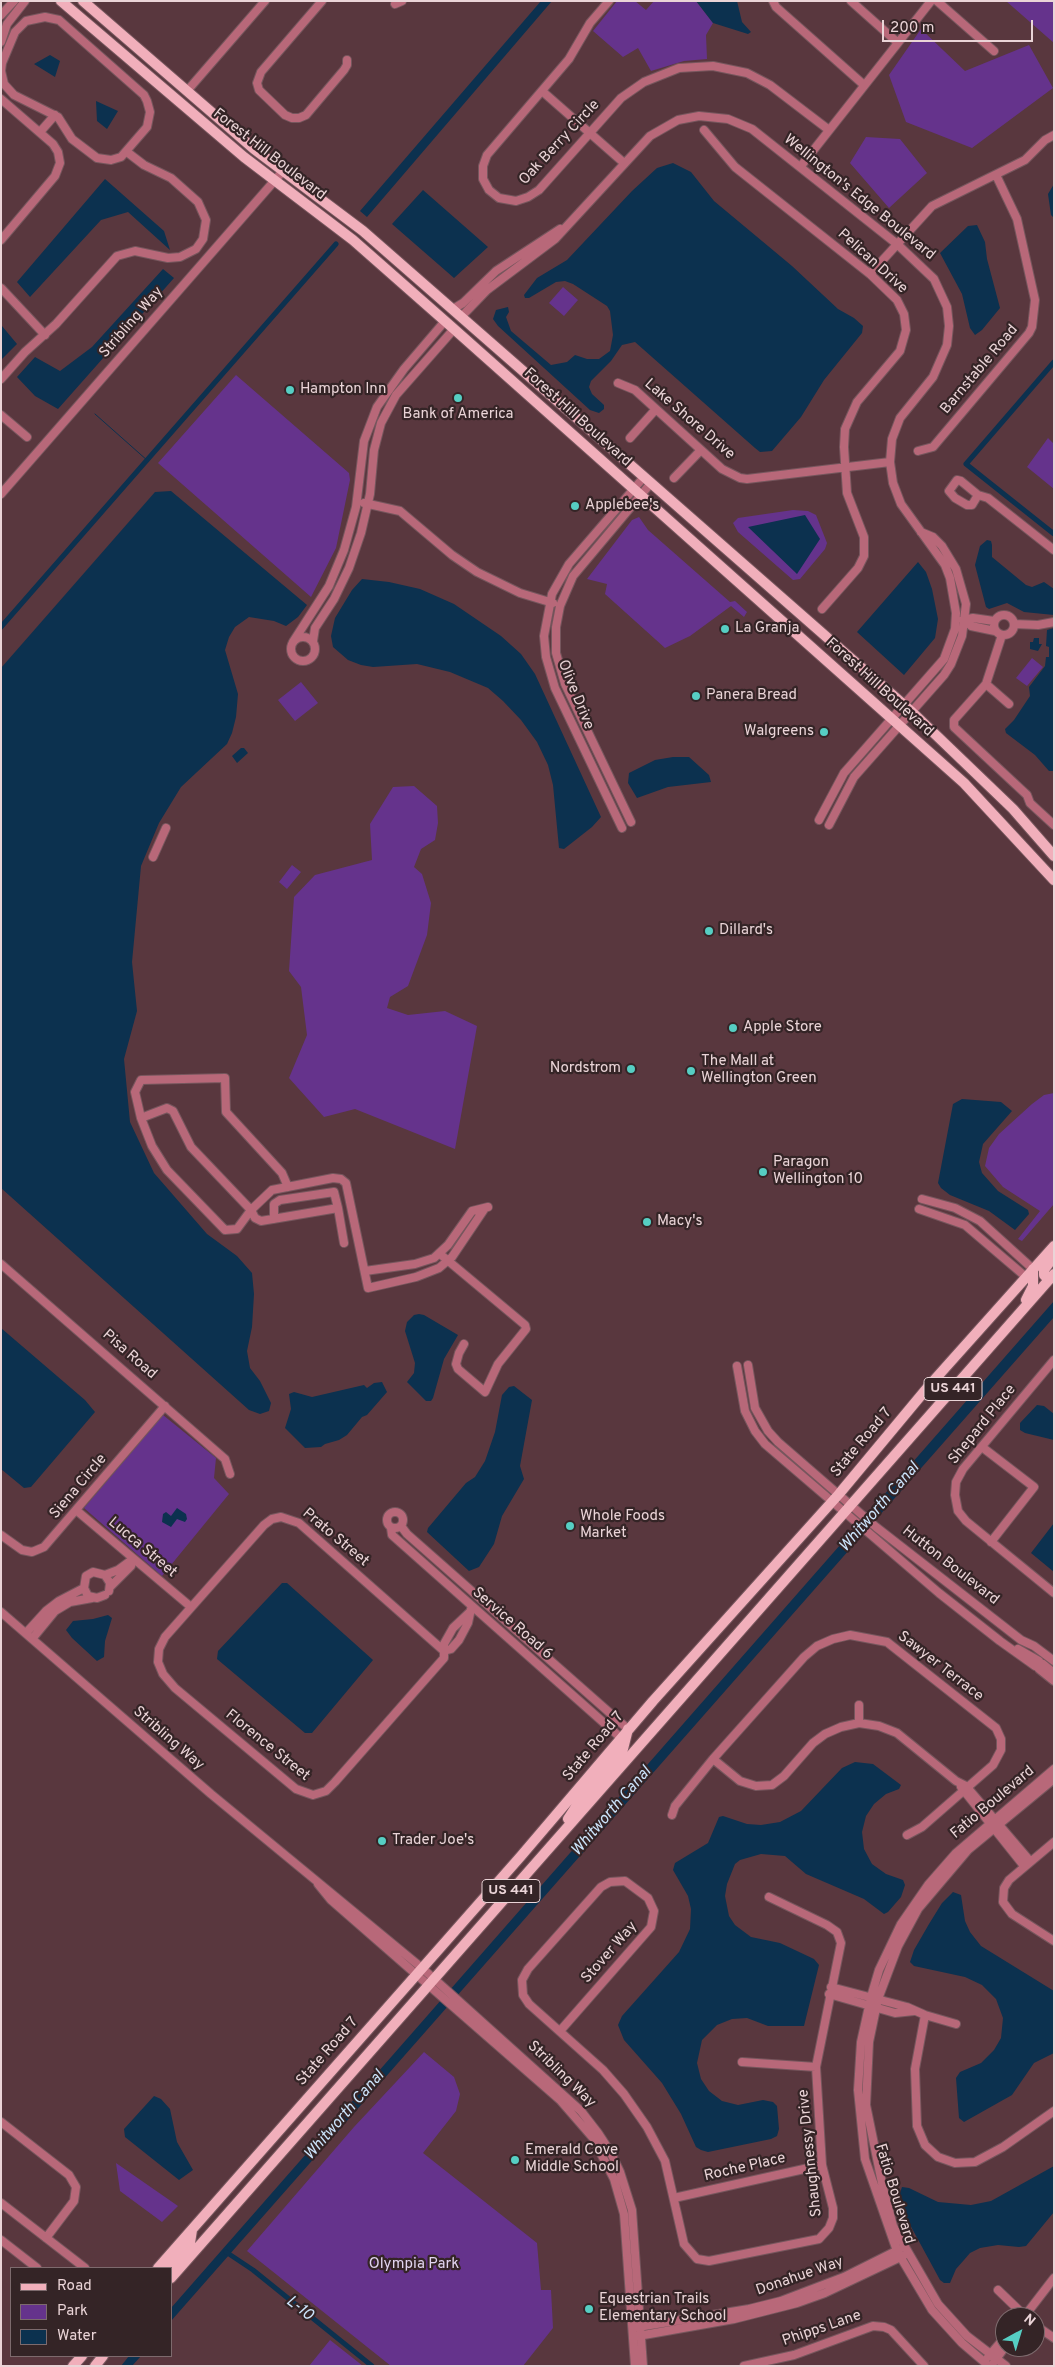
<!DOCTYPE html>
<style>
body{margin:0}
#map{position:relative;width:1055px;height:2367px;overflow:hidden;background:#59373e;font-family:Overpass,sans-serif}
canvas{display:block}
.frame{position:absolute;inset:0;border:2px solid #ead4d7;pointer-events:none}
.legend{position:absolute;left:10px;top:2267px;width:162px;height:90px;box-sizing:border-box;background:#342426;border:1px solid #7d6a6d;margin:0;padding:6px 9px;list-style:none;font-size:15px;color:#ead4d7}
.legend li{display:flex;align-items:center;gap:10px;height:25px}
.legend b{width:25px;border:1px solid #7d6a6d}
.north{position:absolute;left:995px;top:2307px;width:50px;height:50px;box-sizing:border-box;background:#342426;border:1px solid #7d6a6d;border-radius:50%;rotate:39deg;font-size:14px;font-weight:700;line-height:20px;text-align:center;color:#ead4d7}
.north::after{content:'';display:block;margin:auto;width:18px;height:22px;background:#56cec3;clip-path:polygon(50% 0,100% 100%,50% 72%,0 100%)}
.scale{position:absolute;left:882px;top:20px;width:151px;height:22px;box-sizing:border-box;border:2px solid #ead4d7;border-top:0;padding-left:6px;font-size:15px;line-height:18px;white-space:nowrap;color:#ead4d7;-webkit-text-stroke:4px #342426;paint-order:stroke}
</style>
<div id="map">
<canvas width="1055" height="2367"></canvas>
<div class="frame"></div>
<ul class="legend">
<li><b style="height:6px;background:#f1afbb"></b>Road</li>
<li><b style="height:14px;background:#65338c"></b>Park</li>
<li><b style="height:14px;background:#0c314f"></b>Water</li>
</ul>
<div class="north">N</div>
<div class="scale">200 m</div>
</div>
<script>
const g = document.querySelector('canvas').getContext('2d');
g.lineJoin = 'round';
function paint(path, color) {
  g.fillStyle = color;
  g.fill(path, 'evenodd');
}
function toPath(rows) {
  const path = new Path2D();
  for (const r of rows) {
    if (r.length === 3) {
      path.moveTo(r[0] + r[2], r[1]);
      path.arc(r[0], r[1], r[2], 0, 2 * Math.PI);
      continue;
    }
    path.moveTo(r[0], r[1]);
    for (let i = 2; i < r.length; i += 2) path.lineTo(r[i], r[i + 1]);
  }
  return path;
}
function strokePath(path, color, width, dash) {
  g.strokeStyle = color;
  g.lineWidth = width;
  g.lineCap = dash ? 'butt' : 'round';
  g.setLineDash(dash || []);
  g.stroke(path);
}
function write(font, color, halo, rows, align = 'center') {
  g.font = font + ' Overpass,sans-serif';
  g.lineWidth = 4.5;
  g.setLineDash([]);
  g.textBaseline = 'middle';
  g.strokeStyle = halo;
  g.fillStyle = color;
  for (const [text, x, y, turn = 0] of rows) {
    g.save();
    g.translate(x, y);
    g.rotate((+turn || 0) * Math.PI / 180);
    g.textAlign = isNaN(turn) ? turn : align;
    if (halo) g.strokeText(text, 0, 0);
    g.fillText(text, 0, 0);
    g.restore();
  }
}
const green = toPath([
 [617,1,635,1,646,10,654,1,696,1,713,23,706,35,707,59,684,61,651,71,638,48,623,57,593,31],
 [1006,1,1054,1,1054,43],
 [921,29,965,71,1029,45,1053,88,972,148,906,122,889,75],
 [866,137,900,139,927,173,889,208,850,163],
 [563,287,578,300,564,316,549,303],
 [236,375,349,473,350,480,336,548,311,597,158,463],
 [1048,438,1054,444,1054,489,1027,467],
 [793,510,808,511,816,515,827,543,825,549,800,579,793,580,738,532,733,523,738,518],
 [639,517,648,530,730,602,735,601,747,612,744,617,731,606,690,636,665,648,605,594,607,584,587,579,632,520],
 [1032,658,1043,667,1027,686,1016,678],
 [301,682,318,703,295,721,278,700],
 [414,786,437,806,438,823,435,840,421,849,414,867,422,874,431,903,427,935,408,986,390,997,387,1008,408,1015,445,1011,477,1026,455,1149,355,1109,324,1117,289,1078,307,1035,301,987,289,971,294,897,315,875,372,860,370,824,393,787],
 [292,865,301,872,287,889,279,882],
 [1054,1093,1054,1204,1022,1241,1018,1239,1040,1211,1003,1187,985,1166,989,1148,999,1134,1032,1104,1044,1095],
 [163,1415,216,1458,214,1478,229,1494,162,1576,84,1508],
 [424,2052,454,2077,460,2094,456,2111,423,2153,537,2243,541,2290,551,2290,553,2328,523,2366,391,2366,247,2251,354,2127],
 [116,2163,178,2206,162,2222,120,2191],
 [330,2340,363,2366,309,2366]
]);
const water = toPath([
 [541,1,552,1,367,217,360,211],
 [696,1,737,1,742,22,751,32,748,34,713,23],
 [50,55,60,61,55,77,34,64],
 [96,101,118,111,107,129,97,121],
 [673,163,691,172,714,201,792,266,838,309,854,318,863,326,862,333,824,380,801,417,772,451,760,452,755,448,635,342,622,345,611,361,591,381,589,387,592,394,604,405,604,409,599,413,590,410,498,326,493,319,496,310,508,307,509,312,506,317,511,331,551,365,567,362,575,355,587,359,599,359,610,351,613,335,610,311,607,306,573,284,565,281,556,282,529,298,525,298,524,295,537,278,567,260,632,191,657,168],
 [105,179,164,231,170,250,128,212,101,220,30,297,17,282],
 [1054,184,1054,218,1051,215,1048,194],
 [423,190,488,247,454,278,392,224],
 [977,225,985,242,987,259,1000,308,982,330,975,335,970,328,962,294,940,253,968,226],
 [163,269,174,278,58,409,35,396,17,377,35,357,60,371,92,347],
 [1,307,2,326,17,344,1,360],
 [171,491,307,605,298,617,286,626,274,621,249,617,235,627,229,637,225,650,238,694,236,717,232,733,227,744,181,787,159,823,141,866,132,962,137,1011,124,1059,130,1122,154,1173,207,1234,237,1256,252,1273,254,1294,252,1327,247,1351,250,1368,260,1381,271,1403,269,1411,260,1414,249,1410,1,1188,1,668,155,492],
 [805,515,820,539,797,574,748,527],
 [987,540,991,541,992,545,992,557,1026,585,1032,587,1044,582,1054,589,1054,615,1024,612,1007,603,989,609,986,607,975,565,980,546],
 [918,562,926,572,932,589,938,619,935,638,904,675,857,632],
 [362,579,389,582,420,589,454,604,501,636,521,654,535,674,601,817,592,827,564,849,559,848,553,785,548,765,537,742,521,720,503,701,488,688,450,672,417,664,373,667,361,665,348,660,333,647,331,636,335,618,352,590],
 [1054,628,1054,771,1049,771,1035,755,1006,733,1005,729,1014,720,1030,696,1029,687,1045,666,1046,657,1049,657,1049,647,1046,646,1047,630],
 [1034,638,1039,638,1039,644,1042,644,1038,651,1030,649,1030,642,1033,642],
 [241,748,244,748,248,753,237,763,232,756],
 [673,757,689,757,709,775,711,782,668,787,637,798,628,783,629,773,655,760],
 [962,1099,1001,1102,1012,1111,983,1144,979,1162,982,1173,998,1191,1028,1210,1029,1214,1015,1230,989,1211,950,1195,941,1188,938,1183,953,1104],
 [1054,1301,1054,1317,171,2321,171,2308],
 [419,1314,424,1315,458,1335,444,1359,433,1398,431,1401,426,1401,407,1382,414,1373,415,1363,405,1331,407,1322,414,1315],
 [1,1328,85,1400,95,1412,31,1487,24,1488,1,1469],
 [382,1382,387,1392,367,1415,362,1417,347,1435,339,1440,325,1444,321,1447,305,1448,285,1428,291,1409,289,1394,294,1392,312,1397,364,1385,367,1388,374,1383],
 [514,1386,532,1400,520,1466,524,1479,502,1516,494,1544,479,1567,469,1571,427,1532,428,1528,466,1483,475,1477,485,1461,495,1432,502,1395,509,1387],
 [1037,1405,1044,1406,1054,1414,1054,1440,1025,1433,1020,1430,1020,1423],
 [177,1508,186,1514,187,1519,185,1522,177,1519,171,1527,162,1522,163,1514,166,1512,171,1516],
 [1054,1523,1054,1572,1031,1553],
 [282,1583,287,1583,373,1660,312,1733,305,1733,217,1659,218,1651],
 [108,1615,112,1618,105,1641,104,1657,97,1661,72,1638,66,1630,73,1621,93,1619],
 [855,1762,873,1764,901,1785,899,1789,886,1794,874,1804,866,1816,862,1832,864,1849,872,1864,886,1874,903,1880,905,1885,901,1897,888,1912,884,1914,864,1899,806,1874,785,1856,761,1854,740,1860,735,1864,727,1884,725,1896,729,1916,735,1925,751,1937,780,1943,814,1959,819,1965,804,2026,768,2026,747,2018,732,2019,717,2025,702,2040,697,2063,701,2079,709,2091,722,2101,738,2105,763,2100,773,2102,777,2106,779,2129,777,2136,771,2139,708,2152,701,2150,696,2147,681,2114,662,2083,624,2040,618,2025,622,2016,679,1952,690,1929,691,1909,688,1896,673,1870,675,1863,708,1843,719,1817,723,1816,747,1824,761,1825,780,1822,801,1811,842,1768],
 [953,1892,961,1895,965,1921,970,1932,981,1946,1054,1991,1054,2053,1034,2063,1012,2095,964,2122,959,2118,956,2078,960,2072,981,2063,994,2050,1001,2038,1003,2018,996,1999,982,1985,965,1977,914,1966,910,1962,914,1950,929,1924,942,1903],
 [154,2096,161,2099,170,2109,177,2142,193,2170,179,2180,125,2137,124,2129],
 [1054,2166,1054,2212,1026,2246,1019,2247,998,2245,980,2248,970,2253,964,2260,956,2269,950,2283,944,2283,940,2280,909,2223,899,2196,902,2187,909,2188,938,2202,971,2205,991,2201],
 [129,2356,141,2356,132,2366,121,2366]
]);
const stream = toPath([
 [95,414,148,461]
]);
const canal = toPath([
 [1054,362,966,464,1054,534],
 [1,627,336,244],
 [226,2252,253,2270,372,2366]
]);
const minor = toPath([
 [322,1,261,72,257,83,259,90,285,115,292,118,299,118,306,115,344,70,347,65,347,60],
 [609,1,590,23,569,59,487,155,483,166,483,179,489,190,499,198,516,201,528,197,539,190,621,98,644,82,679,68,713,66,747,73,770,85,829,130],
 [773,1,776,7,864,85],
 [851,1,897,42],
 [937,1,994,51],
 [395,4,402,1],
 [1,15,14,1],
 [45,17,59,20,144,95,147,101,150,112,147,127,121,157,111,160,97,158,72,139,58,117,14,95,4,84,1,71,2,63,15,32,26,21,45,17],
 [1,42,7,24,25,1],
 [187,91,265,1],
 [542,91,624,163],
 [1,99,53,144,58,152,60,163,55,176,1,240],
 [704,130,735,167,870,274,897,300,904,314,906,330,900,351,857,402,845,429,844,447,847,493,864,537,864,556,858,568,822,609],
 [40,132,55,115],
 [801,166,931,1],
 [870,274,932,206,1025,160,1045,140,1054,135],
 [1,288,45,335],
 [453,309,463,303,496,271,560,229],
 [461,317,487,290,555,239,650,136,678,120,699,116,728,119,752,129,897,244,934,279,947,307,949,326,947,345,933,377,900,418,892,439,890,462,893,483,901,504,945,565,950,578,956,613,955,629,944,659,844,773,819,820],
 [1,379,25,352,56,324,117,256,135,251,168,258,180,257,196,249,203,239,206,220,198,202,171,178,144,165,127,152],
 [618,383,635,390,722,469,740,478,747,479,890,462],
 [1,415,27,437],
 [630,438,656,409],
 [918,451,933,447,1029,333,1032,327,1035,300,1017,219,996,175],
 [674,478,701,450],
 [1,494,283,171],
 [978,495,972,505,967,505,955,498,949,491,957,480,961,481,978,495,988,498,1054,550],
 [364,503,400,511,452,555,477,572,520,593,553,603],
 [1004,625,10],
 [963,620,973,618,994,621],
 [966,621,971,626,995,631],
 [1014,624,1038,625,1054,622],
 [1002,635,986,684,954,720,954,727,1027,795,1030,803,1054,825],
 [303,649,12],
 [313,641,315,628,334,599,349,568,361,533,370,494,374,450,381,423,396,395,454,329],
 [293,642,329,586,344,550,356,507,364,441,377,407,404,369,445,321],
 [986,684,1009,704],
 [631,822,565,684,556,653,556,627,560,606,573,576,651,483],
 [829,825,854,777,944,675,951,664,962,636,966,604,956,569,942,546,933,537,921,532],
 [622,828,555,688,546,657,544,636,552,594,569,564,644,477],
 [153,857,166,828],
 [141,1118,167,1108,173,1111,191,1147,251,1210,255,1218,261,1221,338,1208,344,1243],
 [288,1187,282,1173,226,1112,225,1078,141,1080,135,1092,141,1118,152,1146,167,1170,225,1230,237,1229,251,1210,272,1190,333,1178,341,1179,346,1183,368,1288,416,1277,439,1268,452,1257,485,1208],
 [922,1199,955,1208,980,1221,1033,1269],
 [919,1209,965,1225,1026,1277],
 [274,1219,274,1204,280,1200,334,1192,338,1208],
 [440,1254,525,1325,526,1329,498,1364,485,1392,458,1369,456,1364,459,1353,464,1344],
 [1,1264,225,1459,230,1474],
 [365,1271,415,1264,434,1258,448,1245,472,1211,488,1207],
 [1054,1360,963,1469,956,1482,955,1495,958,1511,966,1521,1054,1593],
 [748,1365,755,1408,768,1431,778,1442,876,1527,1021,1640,1034,1646,1054,1661],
 [737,1366,745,1411,755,1431,765,1444,939,1593,1000,1641,1035,1666],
 [982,1447,1034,1487,991,1542],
 [76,1510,191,1607],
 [395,1520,8],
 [401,1526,407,1534,628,1729],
 [391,1528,392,1535,621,1738],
 [1,1535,22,1550,32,1552,44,1547,165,1406],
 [105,1575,118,1570,133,1559],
 [110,1587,131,1566,133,1559],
 [105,1595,97,1598,88,1596,84,1588,86,1576,93,1572,105,1575,110,1583,109,1591],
 [1,1612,211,1794,422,1968,581,2111,598,2133,611,2153,620,2172,632,2210,643,2366],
 [26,1633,46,1611,59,1601,84,1588],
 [32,1639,55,1611,70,1602,92,1598],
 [1018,1649,1039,1661],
 [444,1651,299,1523,281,1517,272,1519,264,1525,165,1637,159,1649,158,1662,163,1674,175,1688,296,1789,313,1795,326,1791,335,1782,444,1658,444,1644,453,1628,470,1612],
 [444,1651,451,1649,459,1640,468,1623,471,1609],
 [1043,1664,1054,1673],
 [1039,1669,1054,1681],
 [859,1705,859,1723],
 [713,1759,740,1781,756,1786,772,1785,784,1776,813,1743,825,1734,841,1727,859,1723,879,1726,897,1733,956,1781,966,1786,1030,1861],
 [961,1787,1024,1866],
 [672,1815,675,1806,713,1759,804,1657,817,1646,833,1639,850,1635,887,1642,996,1728,1001,1739,1001,1750,993,1765,922,1827,907,1835],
 [1054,1842,1009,1880,1004,1888,1003,1902,1012,1914,1054,1941],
 [318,1884,331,1900,560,2100,593,2138,614,2179,624,2214,635,2366],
 [831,1987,907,2007,925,2015,956,2024],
 [829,1994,895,2013,914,2011],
 [925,2015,915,2069,917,2126,925,2145,938,2157,955,2163,975,2162,1003,2147,1054,2111],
 [560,2031,651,1927,654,1911,648,1898,625,1881,610,1882,601,1887,528,1969,522,1980,523,1995,529,2004,603,2070,624,2094,647,2127,665,2161,684,2244,697,2259,709,2261,819,2239,829,2228,833,2218,833,2208,822,2165,816,2067,841,1943,837,1932,827,1925,769,1897],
 [742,2062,816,2067],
 [1,2122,69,2175,76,2187,74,2201,46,2238],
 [674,2198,822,2165],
 [1,2203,85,2268],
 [1,2240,37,2268],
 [998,2290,1026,2317],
 [1024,2317,1054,2278],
 [1035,2325,1054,2338],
 [638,2327,749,2309,781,2301,844,2277,900,2249],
 [638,2336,734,2319,797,2303,825,2293,903,2256],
 [988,2357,1005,2337],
 [994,2362,1005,2347],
 [744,2366,794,2355,873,2326,884,2327,891,2330,924,2366],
 [989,2366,962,2343,932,2310,897,2251,865,2159,858,2090,861,2042,871,1997,879,1970,901,1924,928,1885,956,1853,1054,1769],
 [1006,2366,967,2336,938,2304,893,2226,883,2188,866,2105,869,2042,878,1999,898,1946,918,1909,968,1850,1054,1779]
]);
const major = toPath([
 [61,1,244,157,353,240,454,329,964,783,1054,880],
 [83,1,254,149,363,231,651,483,912,712,1013,809,1054,856],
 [1049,1280,1044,1275,1044,1270,1054,1256],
 [1026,1300,1033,1286,1033,1269],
 [568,1819,581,1799,623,1749,628,1729],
 [158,2268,521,1856,653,1701,839,1494,928,1387,1054,1246],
 [168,2268,190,2243,192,2230],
 [171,2278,1054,1274],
 [73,2366,82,2356],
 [95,2366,103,2356]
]);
const markers = [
 [290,390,5,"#56cec3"],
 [458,398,5,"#56cec3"],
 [575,506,5,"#56cec3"],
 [725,629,5,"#56cec3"],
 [696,696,5,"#56cec3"],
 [824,732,5,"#56cec3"],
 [709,931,5,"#56cec3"],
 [733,1028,5,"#56cec3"],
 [631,1069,5,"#56cec3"],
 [691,1071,5,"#56cec3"],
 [763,1172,5,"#56cec3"],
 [647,1222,5,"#56cec3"],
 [570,1526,5,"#56cec3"],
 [382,1841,5,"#56cec3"],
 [515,2160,5,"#56cec3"],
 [589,2309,5,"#56cec3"]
];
const shields = [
 [953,1389,58],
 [511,1891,58]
];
const shieldNames = [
 ["US 441",953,1389],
 ["US 441",511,1891]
];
const streetNames = [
 ["Oak Berry Circle",560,143,-47],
 ["Forest Hill Boulevard",269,155,38],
 ["Wellington's Edge Boulevard",859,198,39],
 ["Pelican Drive",872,262,42],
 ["Stribling Way",132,323,-49],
 ["Barnstable Road",980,370,-50],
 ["Forest Hill Boulevard",577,418,42],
 ["Lake Shore Drive",689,420,41],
 ["Forest Hill Boulevard",879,688,42],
 ["Olive Drive",575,695,68],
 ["Pisa Road",129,1355,41],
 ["Shepard Place",983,1425,-51],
 ["State Road 7",862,1443,-50],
 ["Siena Circle",79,1487,-50],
 ["Prato Street",335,1538,40],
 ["Lucca Street",142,1548,40],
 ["Hutton Boulevard",950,1566,38],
 ["Service Road 6",512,1624,41],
 ["Sawyer Terrace",940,1667,38],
 ["Stribling Way",168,1739,41],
 ["Florence Street",267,1746,39],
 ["State Road 7",594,1747,-50],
 ["Fatio Boulevard",993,1803,-40],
 ["Stover Way",610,1953,-49],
 ["State Road 7",328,2052,-49],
 ["Stribling Way",561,2075,44],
 ["Shaughnessy Drive",811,2153,-96],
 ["Roche Place",745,2168,-13],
 ["Fatio Boulevard",894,2194,73],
 ["Donahue Way",800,2277,-19],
 ["Phipps Lane",822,2329,-19]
];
const poiNames = [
 ["Hampton Inn",300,390],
 ["Bank of America",458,415,"center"],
 ["Applebee's",585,506],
 ["La Granja",735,629],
 ["Panera Bread",706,696],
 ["Walgreens",814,732,"right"],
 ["Dillard's",719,931],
 ["Apple Store",743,1028],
 ["The Mall at",701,1062],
 ["Wellington Green",701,1079],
 ["Nordstrom",621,1069,"right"],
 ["Paragon",773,1163],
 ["Wellington 10",773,1180],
 ["Macy's",657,1222],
 ["Whole Foods",580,1517],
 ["Market",580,1534],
 ["Trader Joe's",392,1841],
 ["Emerald Cove",525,2151],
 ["Middle School",525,2168],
 ["Equestrian Trails",599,2300],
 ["Elementary School",599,2317]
];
const parkNames = [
 ["Olympia Park",414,2265]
];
const waterNames = [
 ["Whitworth Canal",880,1508,-49],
 ["Whitworth Canal",612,1812,-49],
 ["Whitworth Canal",345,2116,-49],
 ["L-10",299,2309,38]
];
paint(green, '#65338c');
paint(water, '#0c314f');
strokePath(stream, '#0c314f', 1);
strokePath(canal, '#0c314f', 5);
strokePath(minor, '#76565d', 10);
strokePath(major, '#76565d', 12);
strokePath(minor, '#b86879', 8);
strokePath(major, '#f1afbb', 10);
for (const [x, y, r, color] of markers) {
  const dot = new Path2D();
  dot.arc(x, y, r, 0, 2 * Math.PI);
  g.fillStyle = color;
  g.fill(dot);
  strokePath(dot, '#342426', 2);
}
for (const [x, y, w] of shields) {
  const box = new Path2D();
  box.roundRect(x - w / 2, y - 11.5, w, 23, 4);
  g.fillStyle = '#342426';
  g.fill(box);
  strokePath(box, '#ead4d7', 1);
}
write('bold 14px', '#ead4d7', null, shieldNames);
write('15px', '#ead4d7', '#342426', streetNames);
write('15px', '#ead4d7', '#342426', poiNames, 'left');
write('15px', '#e2d5f0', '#342426', parkNames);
write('italic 16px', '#cce4fb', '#342426', waterNames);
</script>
